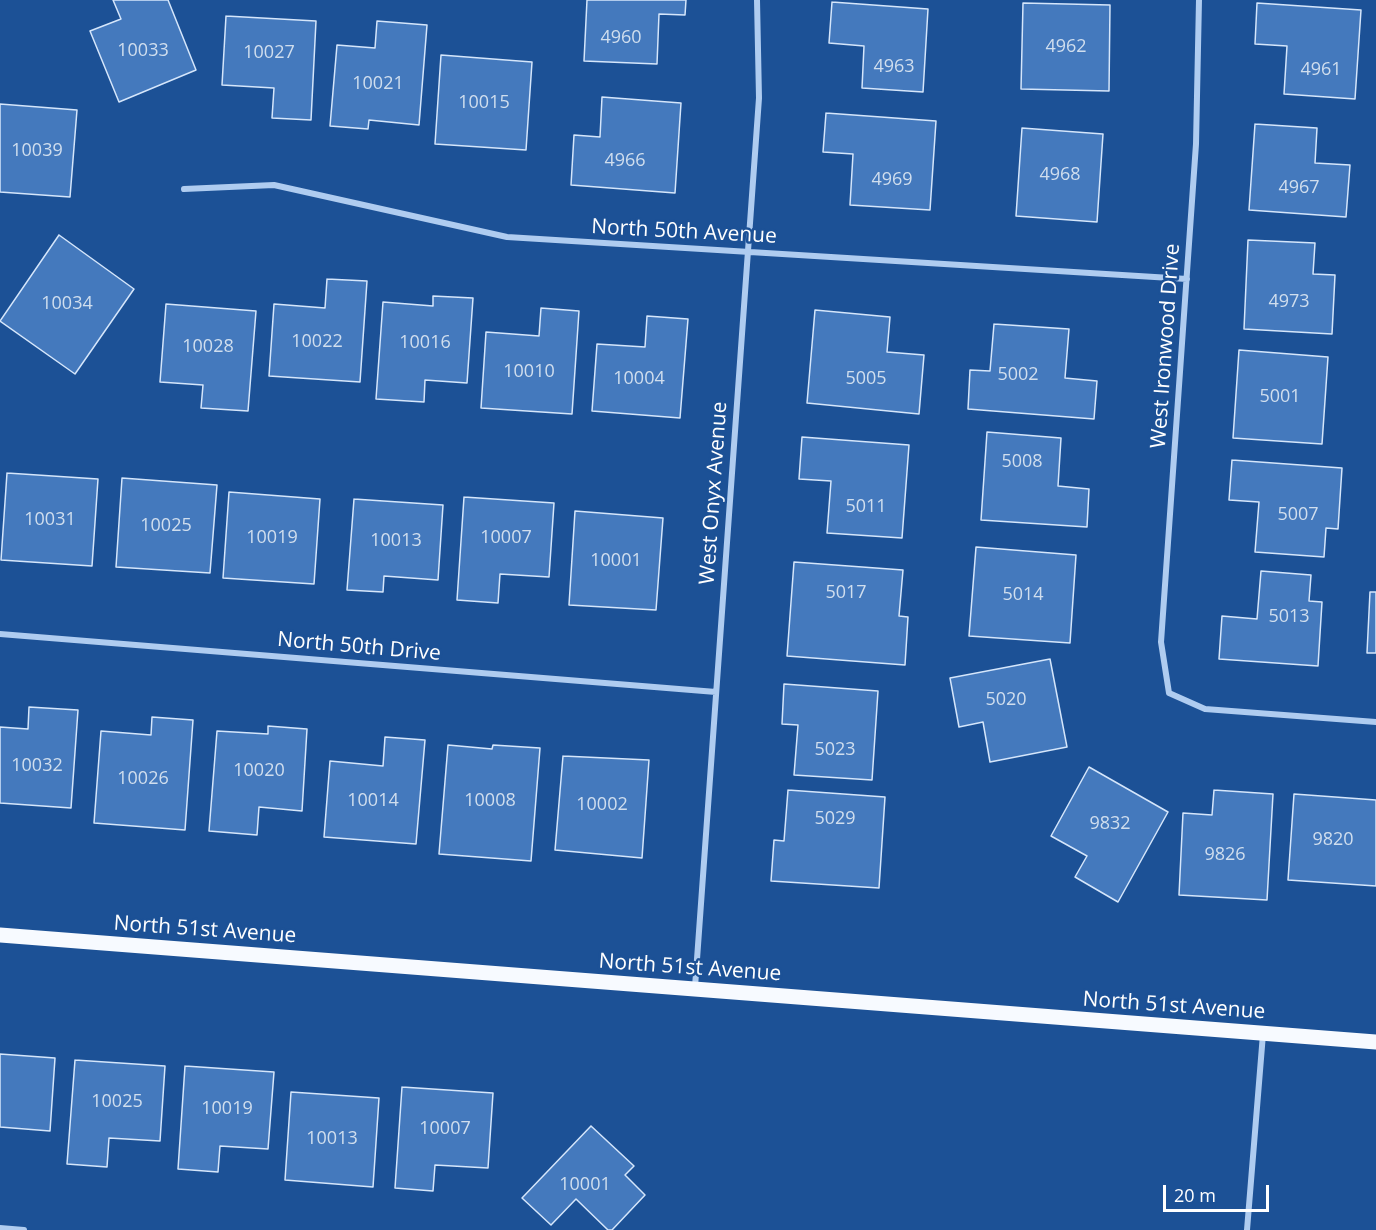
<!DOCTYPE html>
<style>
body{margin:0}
#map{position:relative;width:1376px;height:1230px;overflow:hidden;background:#1c5196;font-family:"Open Sans",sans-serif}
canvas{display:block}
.scale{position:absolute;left:1163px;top:1185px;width:106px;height:27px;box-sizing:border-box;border:3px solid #fff;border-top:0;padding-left:8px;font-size:18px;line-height:21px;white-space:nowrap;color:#fff;-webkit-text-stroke:4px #1c5196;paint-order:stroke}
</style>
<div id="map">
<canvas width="1376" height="1230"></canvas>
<div class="scale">20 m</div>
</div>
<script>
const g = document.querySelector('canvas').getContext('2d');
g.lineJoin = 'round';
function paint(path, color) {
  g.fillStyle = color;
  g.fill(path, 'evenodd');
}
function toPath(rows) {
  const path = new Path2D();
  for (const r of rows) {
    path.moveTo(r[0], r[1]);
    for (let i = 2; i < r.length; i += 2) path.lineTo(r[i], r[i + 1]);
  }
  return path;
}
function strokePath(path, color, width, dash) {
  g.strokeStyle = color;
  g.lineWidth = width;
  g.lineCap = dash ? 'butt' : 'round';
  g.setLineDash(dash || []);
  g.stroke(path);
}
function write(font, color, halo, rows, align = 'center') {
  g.font = font + ' "Open Sans",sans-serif';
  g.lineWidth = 5;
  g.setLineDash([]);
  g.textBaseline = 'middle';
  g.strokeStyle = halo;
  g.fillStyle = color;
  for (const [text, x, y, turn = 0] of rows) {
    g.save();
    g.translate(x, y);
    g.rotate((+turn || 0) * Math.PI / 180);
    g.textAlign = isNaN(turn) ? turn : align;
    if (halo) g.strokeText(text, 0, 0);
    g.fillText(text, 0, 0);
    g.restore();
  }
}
const building = toPath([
 [113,0,168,0,196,70,119,102,90,31,121,19,113,0],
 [587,0,686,0,685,15,659,14,657,64,584,61,587,0],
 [832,2,928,9,923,92,862,88,864,46,829,43,832,2],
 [1023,3,1110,5,1109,91,1021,89,1023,3],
 [1257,3,1361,10,1355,99,1284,94,1287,46,1255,44,1257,3],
 [226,16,316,21,311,120,272,118,274,88,222,85,226,16],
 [377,21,427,25,419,125,369,120,368,129,330,126,337,45,375,48,377,21],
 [441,55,532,62,526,150,435,144,441,55],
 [602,97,681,103,675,193,571,185,574,135,600,137,602,97],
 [0,104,77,110,70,197,0,192,0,104],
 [826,113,936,121,930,210,850,205,853,154,823,152,826,113],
 [1255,124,1317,128,1315,163,1350,165,1346,217,1249,210,1255,124],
 [1022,128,1103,134,1097,222,1016,216,1022,128],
 [59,235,134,289,75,374,0,321,59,235],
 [1248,240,1315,243,1313,274,1335,275,1332,334,1244,329,1248,240],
 [327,279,367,281,360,382,269,376,274,304,325,308,327,279],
 [433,296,473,298,467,383,425,380,424,402,376,399,383,302,433,306,433,296],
 [166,304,256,311,248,411,201,408,203,385,160,382,166,304],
 [541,308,579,311,572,414,481,408,486,332,539,336,541,308],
 [815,310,890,317,887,352,924,355,919,414,807,403,815,310],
 [647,316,688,319,680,418,592,411,597,344,645,347,647,316],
 [994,324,1069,329,1065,378,1097,381,1094,419,968,409,970,370,990,371,994,324],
 [1239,350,1328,357,1322,444,1233,438,1239,350],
 [987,432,1061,438,1058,486,1089,489,1087,527,981,520,987,432],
 [802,437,909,445,902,538,827,533,831,481,799,479,802,437],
 [1232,460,1342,468,1338,529,1326,528,1324,557,1255,552,1259,502,1229,500,1232,460],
 [7,473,98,479,92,566,1,560,7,473],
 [122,478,217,485,210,573,116,567,122,478],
 [229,492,320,499,314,584,223,578,229,492],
 [464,497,554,503,549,577,500,574,498,603,457,600,464,497],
 [354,499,443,505,438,580,384,576,383,592,347,590,354,499],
 [575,511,663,518,656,610,569,605,575,511],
 [976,547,1076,555,1070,643,969,636,976,547],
 [794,562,903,570,899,616,908,617,905,665,787,656,794,562],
 [1261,571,1311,575,1309,601,1322,602,1318,666,1219,659,1222,616,1257,619,1261,571],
 [1370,592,1376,592,1376,653,1367,653,1370,592],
 [1050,659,1067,747,990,762,983,722,959,727,950,678,1050,659],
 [784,684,878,691,872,780,794,775,798,725,782,724,784,684],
 [29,707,78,710,71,808,0,803,0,727,28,729,29,707],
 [152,717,193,720,185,830,94,823,101,731,151,735,152,717],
 [268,726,307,729,302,811,259,807,257,835,209,831,217,731,268,734,268,726],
 [385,737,425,740,416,844,324,837,330,761,383,766,385,737],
 [448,745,492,749,493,745,540,748,531,861,439,854,448,745],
 [563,756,649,760,642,858,555,850,563,756],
 [1089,767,1168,812,1118,902,1075,877,1087,856,1051,836,1089,767],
 [788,790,885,797,879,888,771,881,774,840,784,841,788,790],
 [1214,790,1273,794,1267,900,1179,895,1183,813,1212,815,1214,790],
 [1294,794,1376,800,1376,886,1288,880,1294,794],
 [0,1054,55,1058,50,1131,0,1127,0,1054],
 [75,1060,165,1066,160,1141,109,1138,107,1167,67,1164,75,1060],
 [185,1066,274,1072,268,1149,220,1146,218,1172,178,1169,185,1066],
 [402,1087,493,1093,488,1168,435,1165,433,1191,395,1188,402,1087],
 [291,1092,379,1098,373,1187,285,1180,291,1092],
 [591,1126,634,1166,625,1175,645,1195,612,1230,608,1230,576,1199,551,1225,522,1198,591,1126]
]);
const minor = toPath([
 [1199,0,1196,144,1161,642,1169,693,1205,709,1376,722],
 [184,189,274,185,507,237,1187,279],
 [0,634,716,692],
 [695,987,759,98,757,0],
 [0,1228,24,1230],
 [1247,1230,1263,1034]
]);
const primary = toPath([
 [0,935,1376,1042]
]);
const numberNames = [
 ["4960",621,38],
 ["4962",1066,47],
 ["10033",143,51],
 ["10027",269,53],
 ["4963",894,67],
 ["4961",1321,70],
 ["10021",378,84],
 ["10015",484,103],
 ["10039",37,151],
 ["4966",625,161],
 ["4968",1060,175],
 ["4969",892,180],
 ["4967",1299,188],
 ["4973",1289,302],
 ["10034",67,304],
 ["10022",317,342],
 ["10016",425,343],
 ["10028",208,347],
 ["10010",529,372],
 ["5002",1018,375],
 ["10004",639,379],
 ["5005",866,379],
 ["5001",1280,397],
 ["5008",1022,462],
 ["5011",866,507],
 ["5007",1298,515],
 ["10031",50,520],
 ["10025",166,526],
 ["10019",272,538],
 ["10007",506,538],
 ["10013",396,541],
 ["10001",616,561],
 ["5017",846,593],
 ["5014",1023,595],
 ["5013",1289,617],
 ["5020",1006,700],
 ["5023",835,750],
 ["10032",37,766],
 ["10020",259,771],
 ["10026",143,779],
 ["10014",373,801],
 ["10008",490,801],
 ["10002",602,805],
 ["5029",835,819],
 ["9832",1110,824],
 ["9820",1333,840],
 ["9826",1225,855],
 ["10025",117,1102],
 ["10019",227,1109],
 ["10007",445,1129],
 ["10013",332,1139],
 ["10001",585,1185]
];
const streetNames = [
 ["North 50th Avenue",684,232,3],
 ["West Ironwood Drive",1166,346,-86],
 ["West Onyx Avenue",714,493,-86],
 ["North 50th Drive",359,647,5],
 ["North 51st Avenue",205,930,4],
 ["North 51st Avenue",690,968,4],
 ["North 51st Avenue",1174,1006,4]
];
paint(building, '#4479bd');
strokePath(building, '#d5e6fb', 1.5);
strokePath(minor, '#afccf0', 6);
strokePath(primary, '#f7faff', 15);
write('18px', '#d0deee', null, numberNames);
write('21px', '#fff', '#1c5196', streetNames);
</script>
